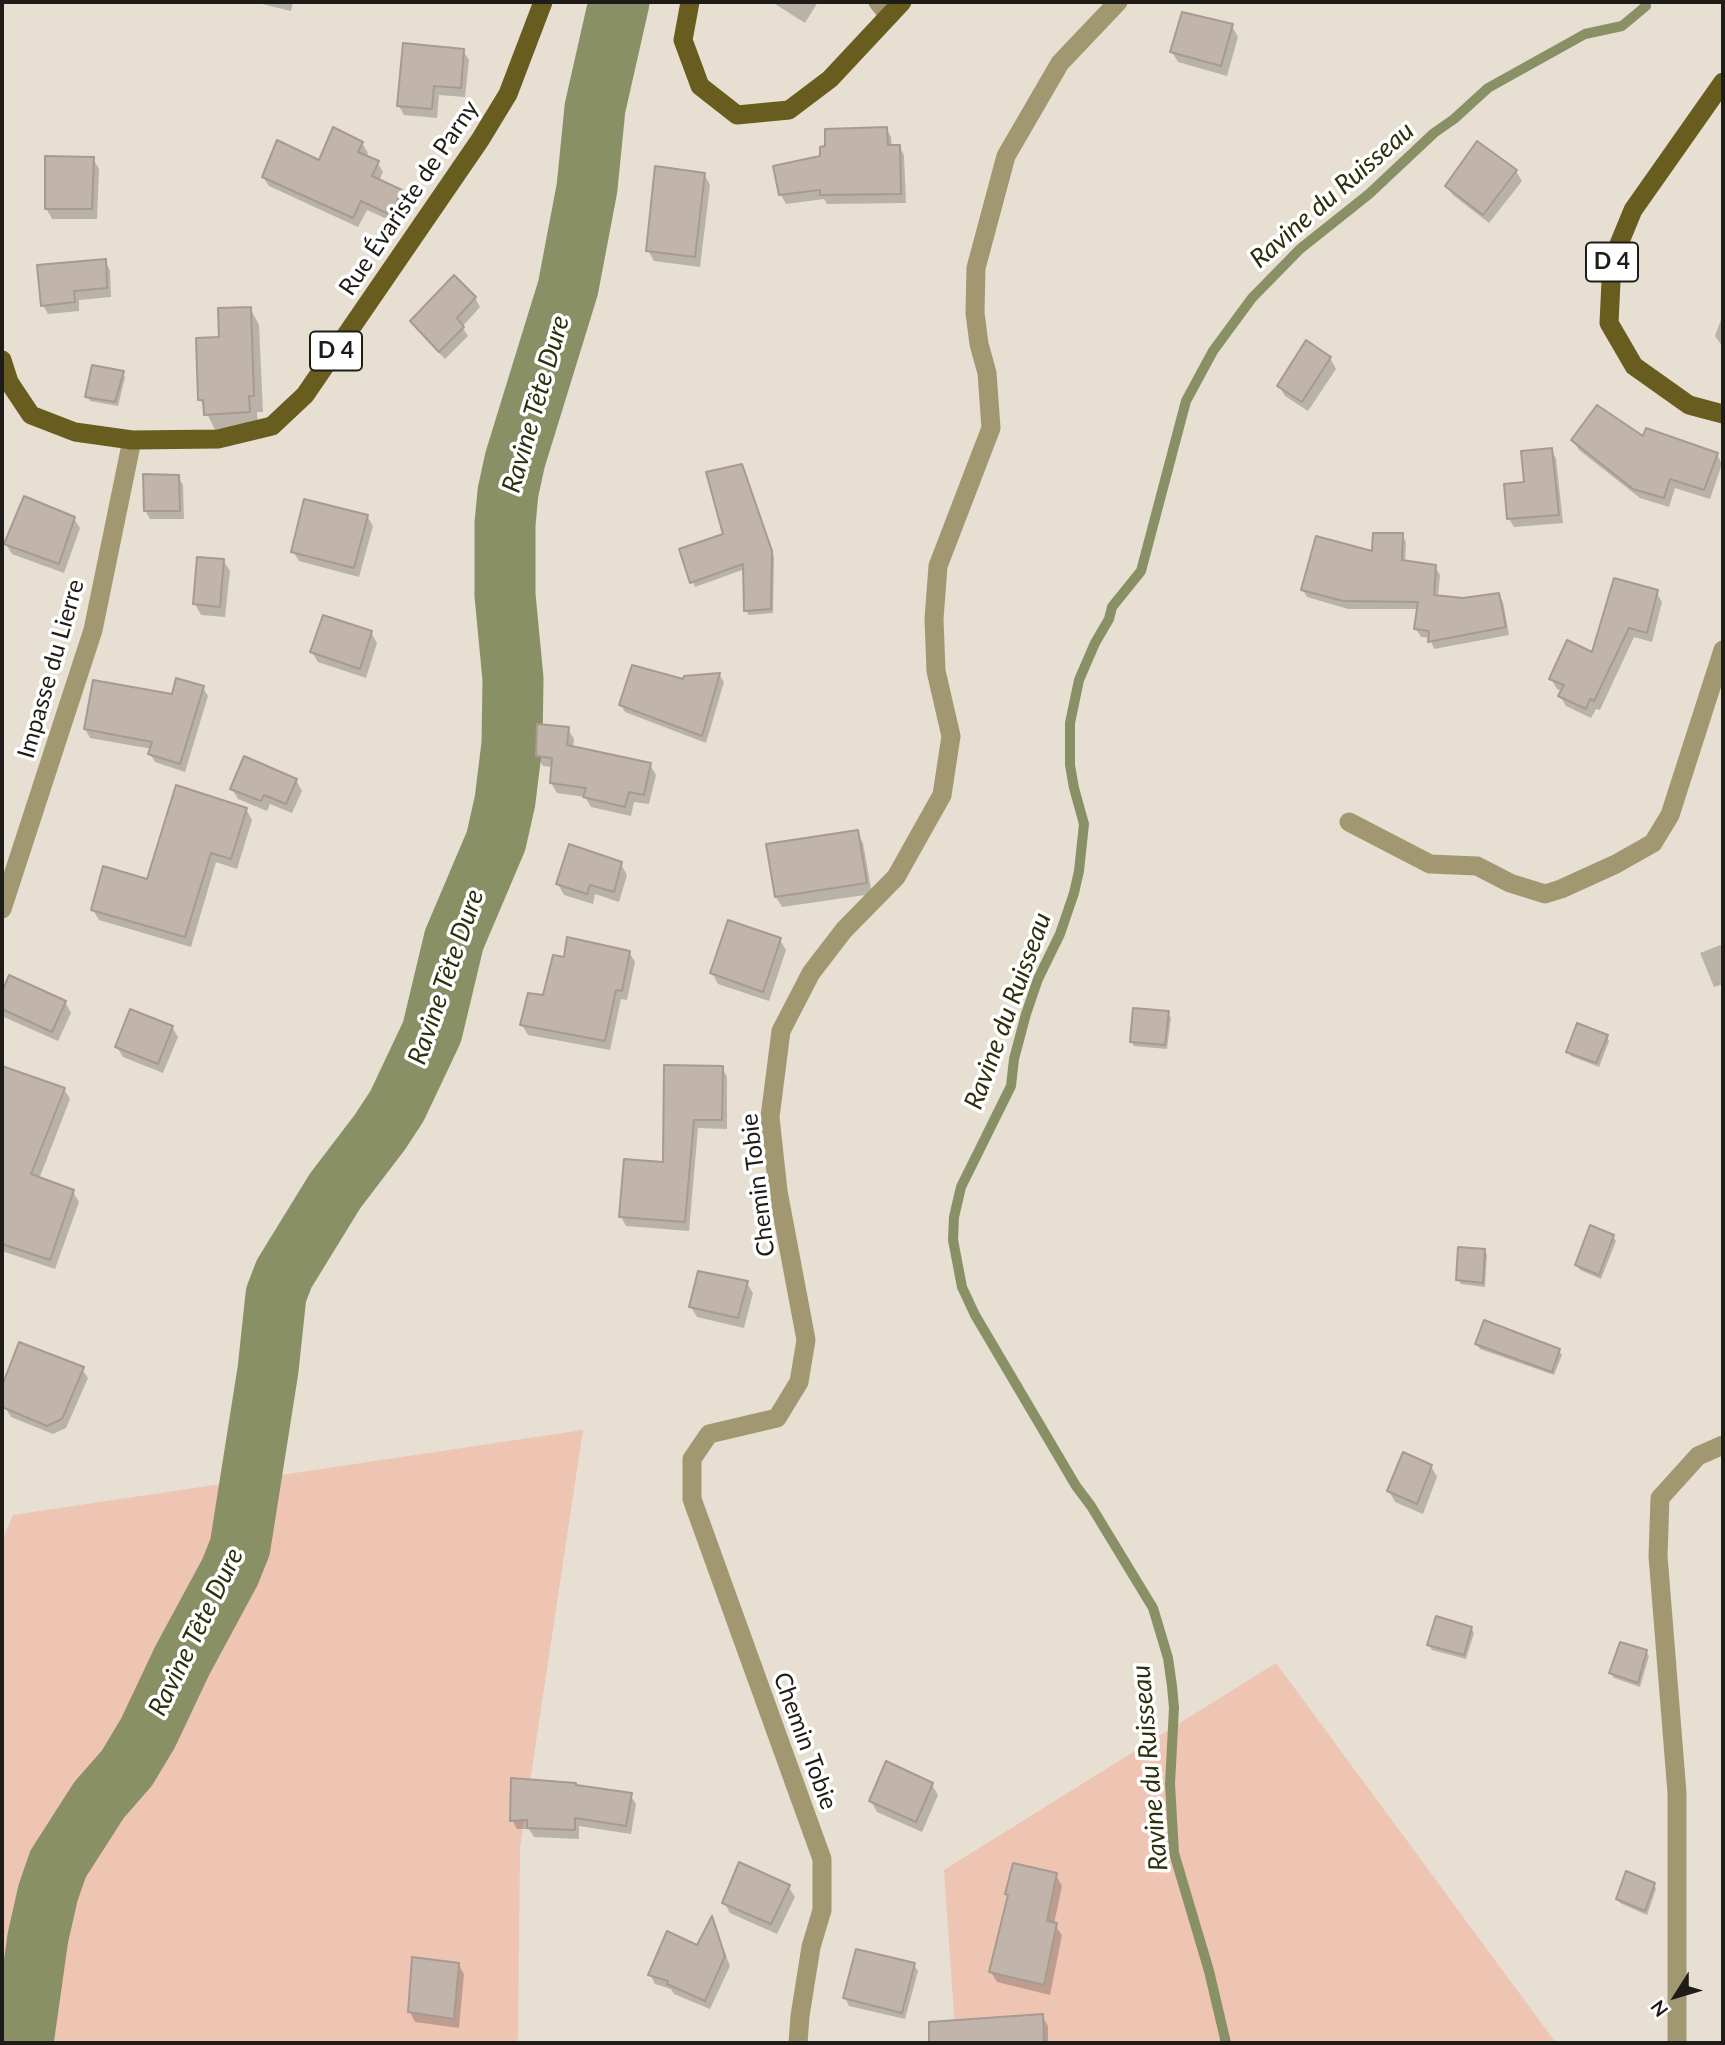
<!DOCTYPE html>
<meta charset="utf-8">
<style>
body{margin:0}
#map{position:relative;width:1725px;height:2045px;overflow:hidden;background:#e6dfd2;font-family:Lato,sans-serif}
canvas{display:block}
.frame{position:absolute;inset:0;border:4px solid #1f1c18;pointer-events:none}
.north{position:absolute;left:1641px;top:1961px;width:70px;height:70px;-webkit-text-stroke:5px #fff;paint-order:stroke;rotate:233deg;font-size:19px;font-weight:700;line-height:28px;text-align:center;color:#1f1c18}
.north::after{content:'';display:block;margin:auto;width:24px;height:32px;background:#1f1c18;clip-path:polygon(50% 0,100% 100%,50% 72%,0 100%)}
</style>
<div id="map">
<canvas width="1725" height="2045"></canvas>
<div class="frame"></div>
<div class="north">N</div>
</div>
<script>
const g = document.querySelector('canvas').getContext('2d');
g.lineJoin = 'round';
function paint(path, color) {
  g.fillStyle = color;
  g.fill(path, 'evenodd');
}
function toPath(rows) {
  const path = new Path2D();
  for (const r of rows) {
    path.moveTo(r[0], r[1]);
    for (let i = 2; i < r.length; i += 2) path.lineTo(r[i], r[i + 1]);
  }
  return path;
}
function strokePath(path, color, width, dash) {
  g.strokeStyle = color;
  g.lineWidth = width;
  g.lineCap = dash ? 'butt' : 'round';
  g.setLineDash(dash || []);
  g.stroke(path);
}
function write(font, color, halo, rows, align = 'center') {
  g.font = font + ' Lato,sans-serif';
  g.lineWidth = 7;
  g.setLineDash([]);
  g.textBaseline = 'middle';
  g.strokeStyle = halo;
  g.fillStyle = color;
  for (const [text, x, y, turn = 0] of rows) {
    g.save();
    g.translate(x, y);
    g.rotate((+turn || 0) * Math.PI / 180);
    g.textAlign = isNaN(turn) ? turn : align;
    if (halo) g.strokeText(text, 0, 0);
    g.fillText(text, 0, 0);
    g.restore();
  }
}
const green = toPath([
 [583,1430,520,1848,518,2043,2,2043,2,1542,13,1515],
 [1276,1663,1556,2043,956,2043,944,1870]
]);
const shadow = toPath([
 [254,2,293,2,291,11],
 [772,2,818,2,805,23],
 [1232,26,1238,37,1227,76,1178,62,1172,52],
 [463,51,469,60,465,97,439,95,437,118,404,115,399,106],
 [886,128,891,137,892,147,899,146,904,155,906,203,827,204,824,199,786,204,781,195,775,167,821,157],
 [362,143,368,153,366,157,377,162,383,172,379,181,401,191,406,201,396,223,367,210,358,227,269,186,263,177,320,162],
 [93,159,99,169,97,219,52,219,46,208],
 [1516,171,1522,181,1489,223,1453,195,1447,186],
 [704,174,710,185,700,267,654,261,648,250],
 [105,261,110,270,111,297,79,300,79,311,48,314,43,305],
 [475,298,480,307,462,327,468,336,445,359,417,330,412,321],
 [250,308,259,325,263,412,257,412,258,428,215,430,200,399,221,339],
 [1723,314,1723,347,1715,336],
 [1330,358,1336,369,1308,411,1285,396,1279,386],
 [122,373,125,377,118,406,90,401,87,396],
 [1644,439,1717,454,1722,464,1710,499,1675,488,1669,507,1640,498,1579,450,1573,440],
 [1551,450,1556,458,1563,523,1514,527,1509,519],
 [744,471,774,557,773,613,749,615,746,611,745,569,695,587,681,550,725,536],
 [178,476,183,485,184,519,150,519,145,510],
 [367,516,373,526,359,577,299,561,293,551],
 [74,519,80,528,64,573,12,554,6,544],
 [1402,535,1406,542,1405,563,1435,567,1440,575,1438,597,1463,600,1499,595,1503,602,1509,635,1434,649,1430,638,1421,637,1416,629,1419,609,1348,609,1307,597,1303,590,1374,553],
 [223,560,230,571,225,617,201,615,195,604],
 [1656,592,1662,602,1652,642,1634,637,1600,710,1596,709,1591,718,1566,706,1560,696,1563,692,1557,689,1551,679,1593,655],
 [371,632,377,643,366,678,318,662,312,652],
 [719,674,724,682,706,743,625,712,621,705,684,682],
 [203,688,208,696,185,772,155,762,150,754,152,749,90,738,85,729,173,696],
 [568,729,574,739,573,748,650,765,656,775,649,804,634,802,631,816,591,807,585,797,557,793,551,783,553,767,543,766,537,756],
 [296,780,302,791,292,813,270,804,267,811,238,799,232,789],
 [246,809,252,820,237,869,216,862,191,947,99,920,93,910,149,882],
 [857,832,863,843,872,894,782,907,776,897],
 [621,864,627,875,619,902,595,894,593,904,564,895,558,884],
 [780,940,786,950,769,1001,718,984,712,973],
 [1723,944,1723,984,1714,987,1700,953],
 [629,952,635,962,627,1000,621,999,610,1050,528,1035,522,1025,545,997,565,959],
 [10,977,65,1002,71,1013,58,1041,4,1017,2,1013,2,997],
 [1168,1013,1171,1018,1167,1049,1134,1046,1131,1041],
 [172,1027,178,1037,163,1073,123,1057,117,1047],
 [1606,1036,1609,1041,1599,1067,1571,1056,1568,1052],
 [722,1067,727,1077,727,1129,698,1128,689,1231,626,1226,621,1217,665,1164],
 [2,1068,64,1089,70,1099,39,1179,73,1192,79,1202,55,1269,2,1251],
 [1613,1236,1616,1241,1601,1279,1580,1270,1577,1265],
 [1484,1250,1487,1255,1485,1287,1461,1284,1458,1279],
 [747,1283,753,1293,744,1328,697,1317,691,1307],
 [1477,1344,1559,1351,1562,1355,1554,1375,1480,1349],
 [20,1345,82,1369,88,1378,66,1428,53,1434,11,1417,5,1407,2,1391],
 [1431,1466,1437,1477,1423,1514,1395,1502,1389,1491],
 [1471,1628,1474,1633,1466,1659,1432,1650,1429,1645],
 [1646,1651,1649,1656,1640,1687,1614,1678,1611,1673],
 [932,1785,938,1795,922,1832,877,1812,871,1801],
 [577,1787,630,1795,636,1804,631,1834,579,1826,579,1839,534,1837,529,1829,517,1829,512,1820],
 [1056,1875,1062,1886,1054,1924,1062,1935,1050,1995,997,1982,991,1972,1009,1898,1007,1894],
 [1654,1884,1656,1889,1647,1915,1620,1903,1618,1899],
 [788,1886,795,1897,777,1934,730,1913,724,1902],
 [712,1920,730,1966,710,2009,674,1994,671,1989,655,1984,650,1974,698,1947],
 [458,1964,464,1974,459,2028,415,2022,410,2012],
 [913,1964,918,1971,905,2019,849,2006,845,1998],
 [1042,2016,1048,2026,1048,2043,983,2043,985,2020]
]);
const stream = toPath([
 [1226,2043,1209,1971,1174,1853,1170,1784,1174,1708,1172,1686,1168,1658,1153,1608,1091,1506,1076,1486,975,1315,962,1287,953,1240,954,1217,961,1187,1011,1086,1014,1059,1026,1014,1038,979,1060,934,1074,893,1079,871,1084,824,1074,788,1070,765,1070,723,1079,680,1095,643,1109,619,1112,607,1141,571,1186,401,1213,351,1252,298,1300,249,1369,194,1434,133,1454,119,1488,88,1585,34,1622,26,1646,6]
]);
const river = toPath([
 [23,2043,38,1937,48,1893,58,1864,99,1800,127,1768,148,1733,182,1661,230,1572,240,1547,268,1370,276,1295,284,1274,335,1191,380,1132,397,1106,432,1032,454,940,496,841,505,801,512,744,513,679,505,595,505,524,508,492,515,460,568,288,587,188,595,108,619,2]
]);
const building = toPath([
 [1182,12,1233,24,1221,66,1170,52,1182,12],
 [403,43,464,49,461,88,434,86,432,109,397,106,403,43],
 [333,127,363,142,358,152,379,161,372,176,402,190,391,215,361,201,353,218,262,177,277,140,319,160,333,127],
 [887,127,888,145,900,145,901,194,820,195,820,190,779,195,773,166,820,156,820,147,825,146,825,129,887,127],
 [1477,141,1517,170,1483,215,1445,186,1477,141],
 [45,156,94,157,92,209,45,209,45,156],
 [655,166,705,173,695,257,646,251,655,166],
 [106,259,107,288,74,291,75,302,41,306,37,265,106,259],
 [454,275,476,297,457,318,464,327,439,352,410,321,454,275],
 [251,307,254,396,249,396,250,412,204,415,203,400,198,400,196,338,219,337,218,308,251,307],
 [1306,340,1331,357,1302,402,1277,386,1306,340],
 [92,365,124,371,115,402,85,397,92,365],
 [1597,405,1643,436,1646,428,1718,453,1704,490,1670,479,1664,498,1633,489,1571,440,1597,405],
 [1552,448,1559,515,1507,519,1504,484,1524,482,1521,451,1552,448],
 [742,464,772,551,771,609,744,611,743,564,690,583,679,549,723,534,706,472,742,464],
 [143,474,179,475,180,511,144,511,143,474],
 [24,496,75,517,59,564,4,544,24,496],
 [304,499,368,515,354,568,291,552,304,499],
 [1373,533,1403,533,1402,560,1436,565,1434,595,1463,598,1499,593,1506,627,1428,642,1429,631,1414,629,1418,602,1343,601,1301,590,1316,536,1372,551,1373,533],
 [197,557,224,559,220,607,193,604,197,557],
 [1614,578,1658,590,1647,633,1629,628,1594,701,1590,699,1586,709,1558,696,1564,685,1549,679,1567,640,1592,652,1614,578],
 [323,615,372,631,360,669,310,652,323,615],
 [632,665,683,679,684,676,720,673,702,736,619,705,632,665],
 [176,678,204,686,180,764,148,754,152,742,84,729,93,680,172,694,176,678],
 [537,724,569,727,567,745,651,763,644,795,629,792,625,807,583,797,586,788,550,783,552,758,536,756,537,724],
 [244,756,297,779,286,804,264,795,261,801,230,789,244,756],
 [176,785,247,808,231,859,211,853,185,937,91,910,103,866,147,879,176,785],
 [858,830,867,883,775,897,766,844,858,830],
 [569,844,622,862,614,892,590,885,587,894,556,884,569,844],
 [728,920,781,938,763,992,710,973,728,920],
 [567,937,630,951,622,991,616,990,605,1041,520,1025,528,993,543,995,553,955,564,957,567,937],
 [9,975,66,1001,52,1032,2,1009,2,992,9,975],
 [1133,1008,1169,1011,1165,1045,1130,1042,1133,1008],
 [130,1009,173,1026,158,1064,115,1047,130,1009],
 [1577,1023,1608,1035,1596,1063,1566,1052,1577,1023],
 [664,1065,723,1066,722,1120,694,1120,685,1222,619,1217,624,1159,663,1162,664,1065],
 [2,1066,65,1088,31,1174,74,1190,50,1260,2,1244,2,1066],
 [1590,1225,1614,1235,1599,1275,1575,1265,1590,1225],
 [1458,1247,1485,1249,1483,1283,1456,1280,1458,1247],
 [698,1271,748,1281,738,1318,689,1307,698,1271],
 [1484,1320,1560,1349,1552,1372,1475,1344,1484,1320],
 [19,1342,84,1367,62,1419,47,1426,2,1407,2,1386,19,1342],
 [1403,1452,1432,1465,1417,1504,1387,1491,1403,1452],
 [1436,1616,1472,1627,1464,1655,1427,1645,1436,1616],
 [1620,1642,1647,1650,1638,1683,1609,1673,1620,1642],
 [886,1761,933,1783,916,1822,869,1801,886,1761],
 [511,1778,576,1783,576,1785,632,1793,626,1826,575,1818,575,1830,527,1828,527,1820,510,1821,511,1778],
 [739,1862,790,1885,771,1924,722,1903,739,1862],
 [1013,1863,1057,1873,1047,1921,1057,1923,1044,1985,989,1972,1008,1895,1005,1894,1013,1863],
 [1626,1871,1655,1883,1645,1911,1616,1899,1626,1871],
 [712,1916,725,1956,705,2001,667,1984,668,1981,648,1975,667,1931,697,1945,712,1916],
 [856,1949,915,1963,902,2013,843,1998,856,1949],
 [412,1957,459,1963,454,2019,408,2012,412,1957],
 [1043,2014,1044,2043,929,2043,929,2022,1043,2014]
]);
const minor = toPath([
 [878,2,889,16],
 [1349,822,1430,864,1477,866,1510,883,1545,894,1561,889,1616,864,1653,843,1670,815,1723,650],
 [2,909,93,630,132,440],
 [798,2043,800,2016,811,1947,822,1910,822,1859,692,1499,692,1459,709,1434,777,1418,799,1382,806,1340,778,1191,770,1117,781,1031,811,973,844,930,896,877,942,795,951,736,936,671,934,619,938,566,991,428,987,373,979,344,975,313,976,268,1006,156,1060,63,1118,2],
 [1677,2043,1677,1793,1658,1556,1660,1498,1698,1456,1723,1445]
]);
const primary = toPath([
 [690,2,683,40,700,86,737,115,789,110,830,79,902,2],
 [1723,82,1633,210,1612,261,1609,323,1634,366,1689,405,1723,414],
 [2,360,9,382,31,415,75,432,132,440,218,439,272,426,305,395,480,140,508,94,543,2]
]);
const shields = [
 [1612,262,52],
 [336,351,52]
];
const shieldNames = [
 ["D 4",1612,262],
 ["D 4",336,351]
];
const streetNames = [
 ["Rue Évariste de Parny",409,198,-56],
 ["Impasse du Lierre",51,669,-74],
 ["Chemin Tobie",758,1185,-97],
 ["Chemin Tobie",805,1741,70]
];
const waterNames = [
 ["Ravine du Ruisseau",1332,195,-41],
 ["Ravine Tête Dure",536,404,-74],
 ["Ravine Tête Dure",446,977,-71],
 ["Ravine du Ruisseau",1008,1011,-70],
 ["Ravine Tête Dure",196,1632,-64],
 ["Ravine du Ruisseau",1150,1768,-95]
];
paint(green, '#eec4b3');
paint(shadow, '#0003');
strokePath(stream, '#8a9066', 10);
strokePath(river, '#8a9066', 61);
paint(building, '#c0b4ab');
strokePath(building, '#a69a91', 2);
strokePath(minor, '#a19872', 19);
strokePath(primary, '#695c1f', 19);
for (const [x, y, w] of shields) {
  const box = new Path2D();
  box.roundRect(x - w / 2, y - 19.5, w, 39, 5);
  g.fillStyle = '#fff';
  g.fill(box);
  strokePath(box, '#1f1c18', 2);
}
write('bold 23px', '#1f1c18', null, shieldNames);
write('24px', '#1f1c18', '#fff', streetNames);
write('italic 26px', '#2c300d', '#fff', waterNames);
</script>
